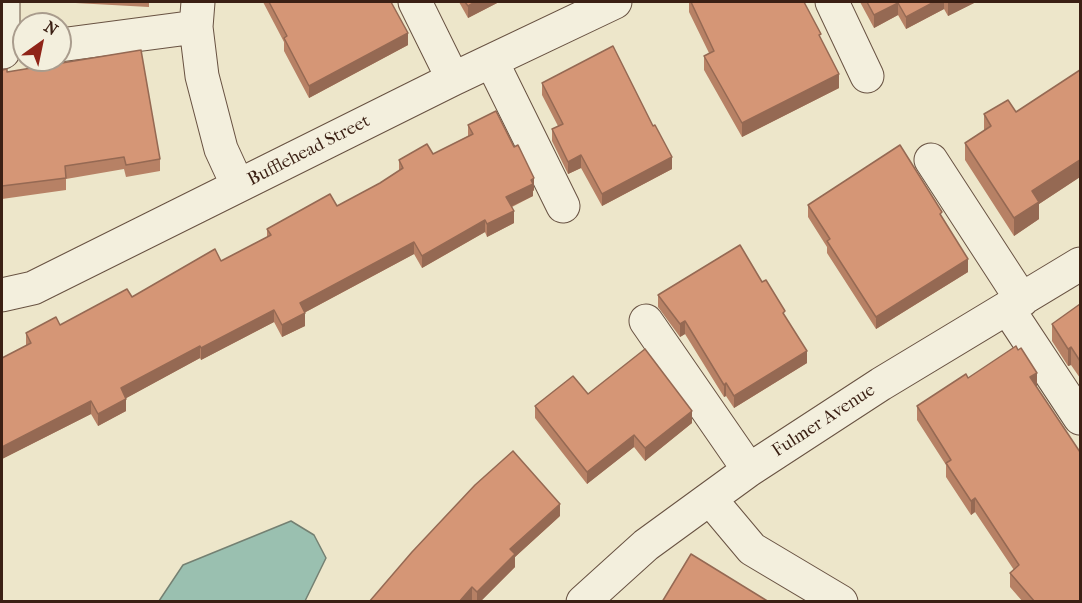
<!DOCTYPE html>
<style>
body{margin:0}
#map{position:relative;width:1082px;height:603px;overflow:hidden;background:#ede6ca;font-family:"IM FELL French Canon",serif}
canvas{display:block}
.frame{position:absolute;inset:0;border:3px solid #3b2014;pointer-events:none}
.north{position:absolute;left:12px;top:12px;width:60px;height:60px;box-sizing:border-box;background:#f3efdd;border:2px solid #a99c8d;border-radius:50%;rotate:33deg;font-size:16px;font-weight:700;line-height:24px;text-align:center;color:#3b2014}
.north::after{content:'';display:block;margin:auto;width:21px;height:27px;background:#8f2418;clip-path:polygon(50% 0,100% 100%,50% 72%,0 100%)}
</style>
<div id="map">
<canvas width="1082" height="603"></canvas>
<div class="frame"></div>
<div class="north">N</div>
</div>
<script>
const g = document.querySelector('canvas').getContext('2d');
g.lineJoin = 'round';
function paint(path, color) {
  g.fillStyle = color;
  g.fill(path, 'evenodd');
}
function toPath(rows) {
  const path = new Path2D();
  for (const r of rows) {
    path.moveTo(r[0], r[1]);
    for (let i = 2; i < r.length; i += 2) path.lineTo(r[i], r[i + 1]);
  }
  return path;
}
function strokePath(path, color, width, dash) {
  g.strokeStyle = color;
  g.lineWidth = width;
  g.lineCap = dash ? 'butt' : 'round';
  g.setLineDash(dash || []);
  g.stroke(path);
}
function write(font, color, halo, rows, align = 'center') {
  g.font = font + ' "IM FELL French Canon",serif';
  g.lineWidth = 5;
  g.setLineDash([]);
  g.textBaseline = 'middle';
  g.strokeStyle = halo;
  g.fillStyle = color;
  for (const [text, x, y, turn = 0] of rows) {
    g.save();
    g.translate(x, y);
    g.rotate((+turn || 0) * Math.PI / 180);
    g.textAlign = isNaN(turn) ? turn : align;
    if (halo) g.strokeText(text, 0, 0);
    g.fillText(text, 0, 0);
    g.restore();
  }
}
const water = toPath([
 [291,521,314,535,326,558,305,601,159,601,183,565,291,521]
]);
const minor = toPath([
 [3,2,3,52],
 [198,2,196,27,202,76,221,149,238,186],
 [415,2,453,79],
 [832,2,867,76],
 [60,45,196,27],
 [492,62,563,206],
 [931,160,1022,300],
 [2,295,33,288,453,79,615,2],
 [1008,309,1080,418],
 [646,321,749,470],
 [710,499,752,549,841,602],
 [583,602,646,545,749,470,881,384,1080,264]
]);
const wall = toPath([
 [57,2,149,2,149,7],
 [263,2,391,2,408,45,309,98,284,51,284,42],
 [459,2,499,2,468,18],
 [689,2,804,2,839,88,742,137,704,70,704,56,709,53,689,12],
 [860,2,974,2,974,3,948,16,944,9,906,29,898,15,874,28],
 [2,70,7,72,160,159,160,171,126,177,124,169,66,179,66,190,2,199],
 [1080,70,1080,177,1039,204,1039,219,1014,236,965,160,965,143,984,131,984,114,1016,112],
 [542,83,672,169,602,206,581,168,568,174,552,141,552,129,558,126,542,95],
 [468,125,534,190,533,191,533,196,512,207,514,223,487,237,485,232,422,268,414,254,304,313,305,326,282,337,274,322,201,360,200,358,126,398,126,411,98,426,91,414,2,459,2,358,26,346,26,333,60,325,221,261,267,237,267,229,337,206,380,183,399,171,399,160,433,154,468,136],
 [808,205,942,217,968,272,876,329,827,253,827,247,808,217],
 [762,282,785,316,807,363,734,408,726,396,724,397,685,334,680,337,658,307,658,295],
 [1080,304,1080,378,1071,365,1068,366,1052,341,1052,324],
 [968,378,1037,387,1080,602,1023,602,1010,587,1010,573,1014,570,975,512,971,515,946,477,946,465,917,420,917,406],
 [588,394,692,423,645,461,634,447,587,484,535,418,535,406],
 [560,516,515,557,515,567,480,602,474,602,472,600,369,602]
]);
const shadedWall = toPath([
 [475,2,499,2,468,18,468,6],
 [934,2,944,2,944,9,906,29,906,17],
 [952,2,974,2,974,3,948,16,948,3],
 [898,3,898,15,874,28,874,15],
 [408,33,408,45,309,98,309,86],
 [839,74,839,88,742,137,742,123],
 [581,155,581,168,568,174,568,162],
 [672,157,672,169,602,206,602,194],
 [1080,160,1080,177,1039,204,1039,219,1014,236,1014,218,1032,191],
 [534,178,534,190,533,191,533,196,506,209,506,197],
 [514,211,514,223,487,237,487,224],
 [485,220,485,232,422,268,422,256],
 [414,242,414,254,300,315,300,303],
 [968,259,968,272,876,329,876,317],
 [274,310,274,322,201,360,201,348],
 [305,313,305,326,282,337,282,325],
 [685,321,685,334,680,337,680,324],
 [200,346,200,358,121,401,121,388],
 [1071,347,1071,365,1068,366,1068,349],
 [807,351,807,363,734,408,734,396],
 [1037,373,1037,387,1030,377],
 [726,383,726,396,724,397,724,385],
 [126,399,126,411,98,426,98,414],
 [91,401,91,414,2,459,2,447],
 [692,411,692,423,645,461,645,448],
 [634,435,634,447,587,484,587,472],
 [975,498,975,512,971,515,971,501],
 [560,504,560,516,515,557,515,567,480,602,477,602,477,592,510,549],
 [472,587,472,600,470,602,459,602]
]);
const building = toPath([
 [269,2,391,2,408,33,309,86,284,38,287,36,269,2],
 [465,2,475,2,468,6,465,2],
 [691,2,804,2,821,34,819,35,839,74,742,123,704,56,714,51,691,2],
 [867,2,934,2,906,17,898,3,874,15,867,2],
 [613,46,653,126,655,125,672,157,602,194,581,155,568,162,552,129,563,124,542,83,613,46],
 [141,50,160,159,126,165,124,157,65,166,66,178,2,186,2,70,7,69,7,72,141,50],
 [1080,70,1080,160,1032,191,1039,202,1014,218,965,143,991,126,984,114,1008,100,1016,112,1080,70],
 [496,111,514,147,518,145,534,178,531,180,533,184,506,197,514,211,487,224,485,220,422,256,414,242,300,303,305,313,282,325,274,310,201,348,200,346,121,388,126,399,98,414,91,401,2,447,2,358,31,343,26,333,56,317,60,325,127,289,132,297,215,249,221,261,271,235,267,229,330,194,337,206,380,183,403,168,399,160,427,144,433,154,473,134,468,125,496,111],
 [900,145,942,212,940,214,968,259,876,317,827,241,830,239,808,205,900,145],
 [740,245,762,282,766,280,785,311,783,313,807,351,734,396,726,383,724,385,685,321,680,324,658,295,740,245],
 [1080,304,1080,361,1071,347,1068,349,1052,324,1080,304],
 [1016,346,1018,350,1021,348,1037,373,1030,377,1080,452,1080,602,1035,602,1010,573,1019,565,975,498,971,501,946,463,951,460,917,406,966,374,968,378,1016,346],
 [645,349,692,411,645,448,634,435,587,472,535,406,573,376,588,394,645,349],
 [513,451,560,504,510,549,515,554,477,592,472,587,459,602,369,602,412,552,475,485,513,451],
 [691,554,769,602,662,602,691,554]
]);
const streetNames = [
 ["Bufflehead Street",309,151,-27],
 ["Fulmer Avenue",824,421,-33]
];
paint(water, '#9ac0b0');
strokePath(water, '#748072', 1.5);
strokePath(minor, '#685242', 35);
strokePath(minor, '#f3efdd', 33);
paint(wall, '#b78165');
paint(shadedWall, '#956953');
paint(building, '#d59676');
strokePath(building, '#956953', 1.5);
write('18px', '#3b2014', '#f3efdd', streetNames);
</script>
